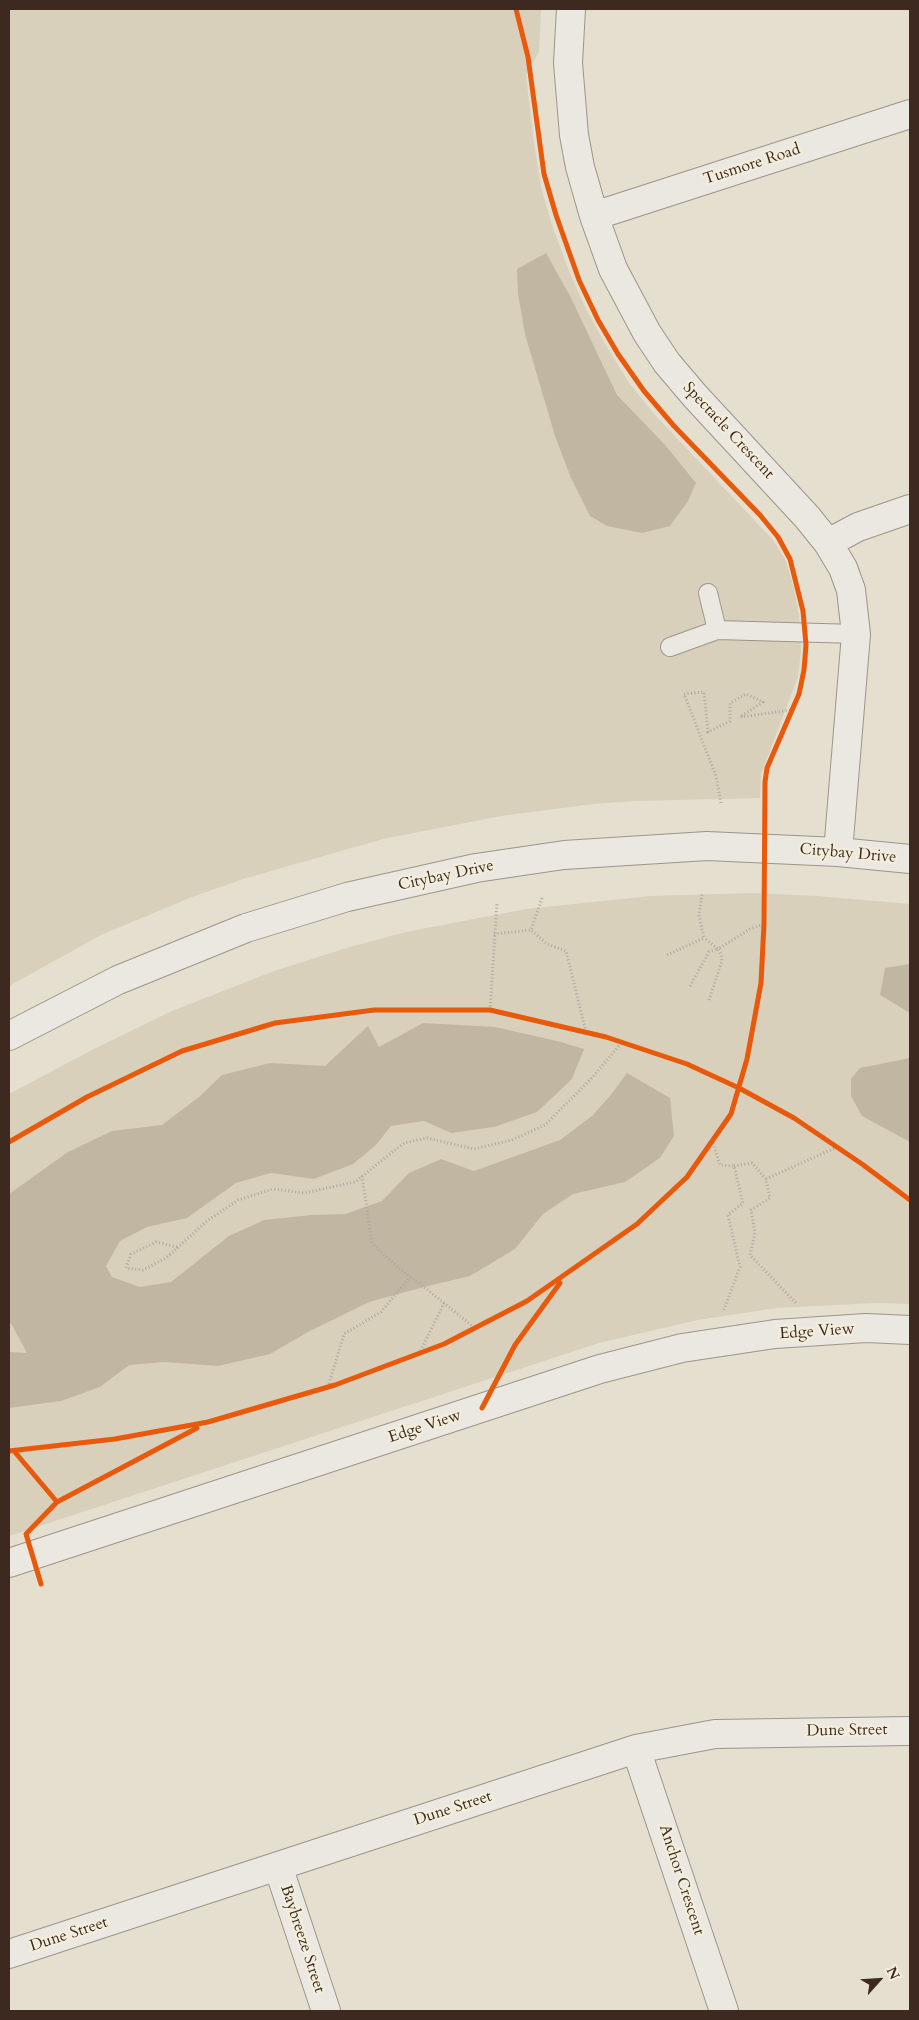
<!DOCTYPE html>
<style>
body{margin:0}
#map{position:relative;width:919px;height:2020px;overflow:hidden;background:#e5dfcf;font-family:Cardo,serif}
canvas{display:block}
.frame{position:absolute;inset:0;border:10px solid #3e2920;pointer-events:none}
.north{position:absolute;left:854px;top:1955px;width:50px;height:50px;-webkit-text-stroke:4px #f3eddb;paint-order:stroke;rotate:64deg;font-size:14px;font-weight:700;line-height:20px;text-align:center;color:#3e2920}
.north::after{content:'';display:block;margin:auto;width:18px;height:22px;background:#3e2920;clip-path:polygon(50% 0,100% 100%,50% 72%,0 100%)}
</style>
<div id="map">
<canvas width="919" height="2020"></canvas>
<div class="frame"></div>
<div class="north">N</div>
</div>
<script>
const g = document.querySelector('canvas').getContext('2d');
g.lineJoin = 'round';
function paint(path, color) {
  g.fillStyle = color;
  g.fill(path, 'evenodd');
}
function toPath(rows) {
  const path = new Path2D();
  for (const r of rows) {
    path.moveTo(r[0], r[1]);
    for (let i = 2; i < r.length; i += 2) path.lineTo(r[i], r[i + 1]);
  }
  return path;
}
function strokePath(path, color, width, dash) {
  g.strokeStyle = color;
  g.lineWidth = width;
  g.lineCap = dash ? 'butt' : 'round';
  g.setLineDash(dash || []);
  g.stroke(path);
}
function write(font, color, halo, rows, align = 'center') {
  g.font = font + ' Cardo,serif';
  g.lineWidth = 4.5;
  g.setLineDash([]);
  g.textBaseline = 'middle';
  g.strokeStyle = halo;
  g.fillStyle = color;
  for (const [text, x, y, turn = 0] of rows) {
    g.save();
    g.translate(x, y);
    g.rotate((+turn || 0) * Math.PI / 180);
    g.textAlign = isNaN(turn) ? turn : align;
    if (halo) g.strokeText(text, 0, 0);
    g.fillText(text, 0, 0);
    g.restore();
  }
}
const green = toPath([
 [9,9,541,9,539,52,526,75,534,143,541,187,552,225,567,266,584,305,604,342,629,383,656,416,773,540,785,559,794,588,799,615,801,651,798,677,761,774,760,798,635,801,593,804,501,816,383,839,243,879,192,897,101,935,9,986],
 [752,893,817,896,910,904,910,1304,875,1303,777,1308,698,1320,599,1343,9,1536,9,1094,92,1050,172,1011,274,971,350,947,406,932,526,909,650,896]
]);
const water = toPath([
 [546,253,570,296,617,395,666,446,696,483,688,501,670,526,642,533,607,526,590,516,571,478,555,436,525,334,518,294,517,269],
 [910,964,910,1013,880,995,885,968],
 [423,1023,495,1027,557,1041,584,1049,572,1079,537,1112,494,1127,451,1133,424,1121,391,1126,376,1145,353,1164,314,1179,271,1173,236,1183,187,1218,147,1227,120,1241,106,1266,112,1277,140,1287,171,1282,229,1236,264,1220,311,1215,345,1214,382,1201,409,1173,441,1159,474,1171,560,1140,592,1116,610,1096,627,1073,670,1098,674,1136,660,1158,625,1182,573,1194,543,1214,515,1249,470,1276,424,1287,369,1302,308,1332,270,1354,218,1366,165,1362,129,1365,100,1387,61,1401,9,1408,9,1352,27,1353,12,1325,9,1322,9,1194,68,1152,112,1131,162,1125,199,1097,222,1075,270,1063,325,1066,368,1026,379,1047],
 [910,1058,910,1142,862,1116,851,1096,851,1079,860,1068]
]);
const path = toPath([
 [721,803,716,776,684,694,704,692,708,732,730,721,730,703,746,694,763,702,740,717,792,710],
 [542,898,531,930,547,944,566,951,586,1032],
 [494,934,531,930],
 [667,955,704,938,699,915,702,894],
 [690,986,709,952,718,949,704,938],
 [709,1000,722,961,721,954,718,949,750,929,764,924],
 [490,1010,497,903],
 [712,1140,720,1165,734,1166,743,1203,728,1215,740,1267,723,1312],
 [734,1166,752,1163,766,1179,770,1198,751,1210,755,1233,750,1255,796,1303],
 [362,1176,372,1243,397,1267,424,1287,475,1328],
 [766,1179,837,1147],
 [177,1247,156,1242,131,1254,126,1268,143,1270,166,1258,207,1221,238,1200,273,1189,304,1193,355,1182,404,1143,427,1138,474,1149,512,1140,545,1125,592,1078,622,1042],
 [419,1354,444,1303],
 [328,1387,344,1334,381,1312,410,1277]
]);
const lane = toPath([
 [708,593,717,630],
 [670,647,717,630,856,634]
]);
const street = toPath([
 [571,9,568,63,574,135,580,167,594,216,613,269,647,333,667,363,695,396,807,517,828,543,843,568,851,590,856,634,838,852],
 [594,216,910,114],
 [828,543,858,527,910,509],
 [9,1036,118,980,246,928,347,897,476,868,564,855,707,846,838,852,910,859],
 [9,1563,600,1369,682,1348,775,1334,866,1328,910,1330],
 [636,1749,724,2011],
 [278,1866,326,2011],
 [9,1954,636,1749,715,1734,910,1731]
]);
const cycleway = toPath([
 [9,1142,87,1097,182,1051,275,1023,374,1010,490,1010,606,1037,687,1064,739,1088,794,1118,862,1164,910,1200],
 [482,1408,515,1345,560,1283],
 [9,1451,115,1439,208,1422,335,1385,444,1344,527,1301,637,1224,687,1177,731,1114,747,1059,761,983,764,924,765,782,767,768,799,694,804,670,806,645,803,611,790,559,778,537,760,515,674,426,644,391,618,354,598,320,579,280,556,215,544,174,528,57,516,9],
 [14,1451,57,1502],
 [41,1584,26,1534,57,1502,197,1428]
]);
const streetNames = [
 ["Tusmore Road",752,165,-18],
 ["Spectacle Crescent",728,431,47],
 ["Citybay Drive",848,854,5],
 ["Citybay Drive",446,876,-12],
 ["Edge View",817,1332,-4],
 ["Edge View",425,1427,-18],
 ["Dune Street",847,1731,-1],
 ["Dune Street",453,1809,-18],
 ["Anchor Crescent",681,1880,72],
 ["Dune Street",69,1935,-18],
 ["Baybreeze Street",302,1939,72]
];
paint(green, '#d9d0bb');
paint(water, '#c1b6a2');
strokePath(lane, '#9c958b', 20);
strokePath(street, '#9c958b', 30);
strokePath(path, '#aca8a1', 3, [1, 2.5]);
strokePath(lane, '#eae8e0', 18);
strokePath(street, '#eae8e0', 28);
strokePath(cycleway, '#e8590c', 5);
write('16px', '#3e2920', '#f3eddb', streetNames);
</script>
